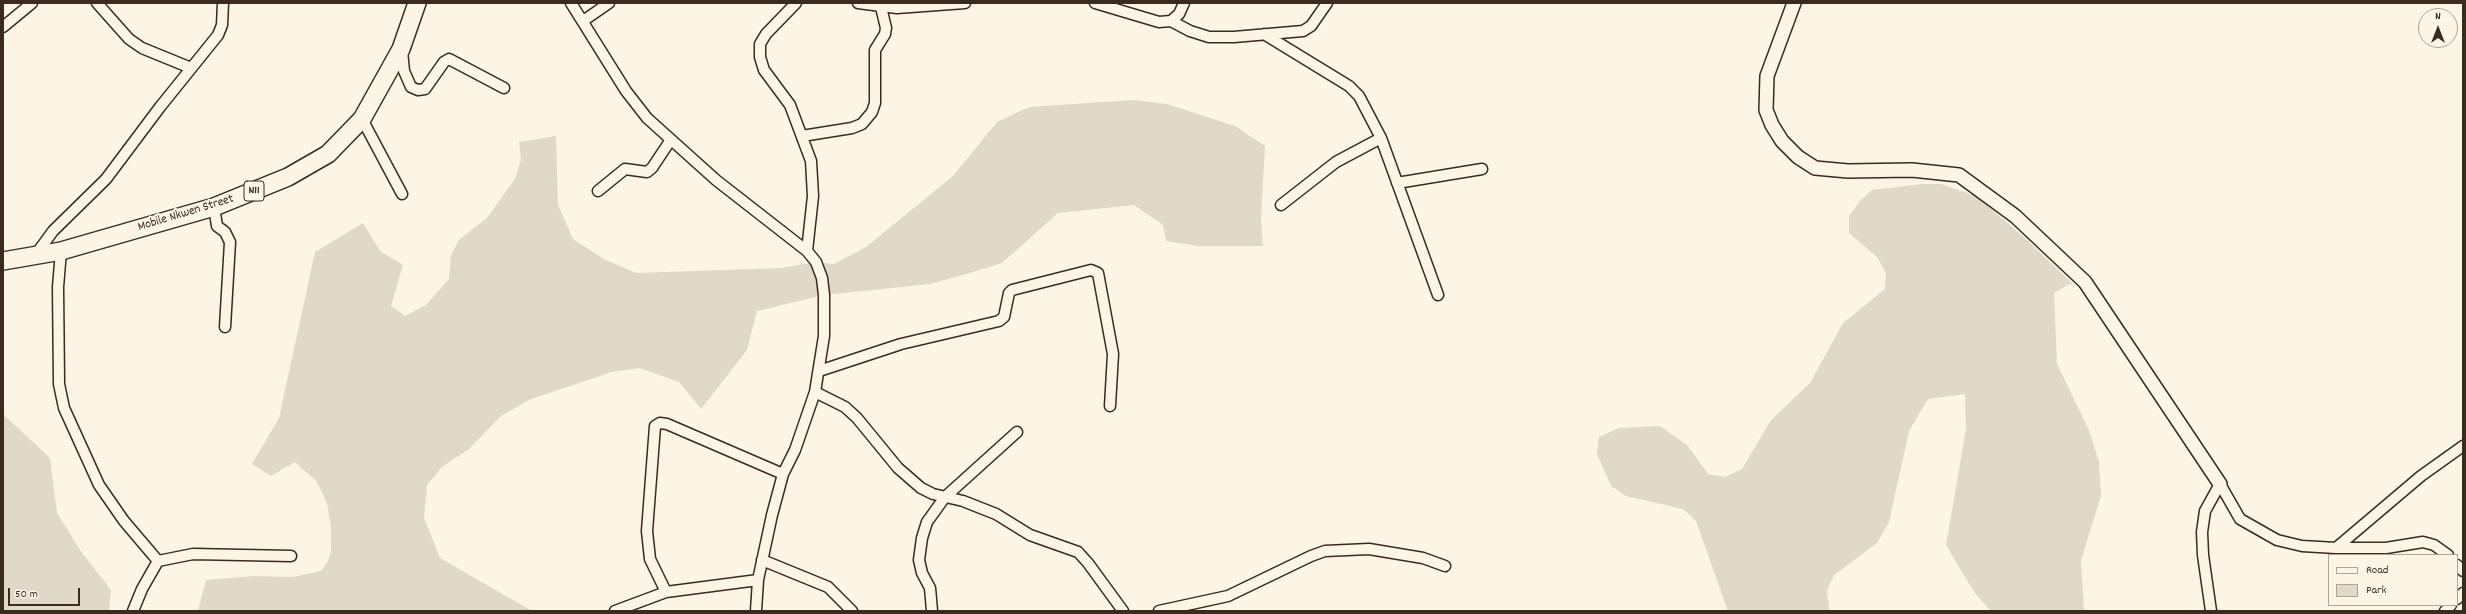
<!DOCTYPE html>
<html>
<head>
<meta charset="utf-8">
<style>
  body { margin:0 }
  #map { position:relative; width:2466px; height:614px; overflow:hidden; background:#fcf5e5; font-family:Dekko,sans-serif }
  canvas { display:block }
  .frame { position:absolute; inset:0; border:4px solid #3b2a1e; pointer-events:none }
  .legend { position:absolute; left:2328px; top:554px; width:130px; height:52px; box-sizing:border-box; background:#fcf5e5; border:1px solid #afa495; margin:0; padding:5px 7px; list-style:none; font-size:12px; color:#3b2a1e }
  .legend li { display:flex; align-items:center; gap:8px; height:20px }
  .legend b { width:20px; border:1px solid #afa495 }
  .north { position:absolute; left:2418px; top:8px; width:40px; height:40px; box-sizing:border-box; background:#fcf5e5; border:1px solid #afa495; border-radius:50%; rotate:0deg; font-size:11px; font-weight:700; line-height:16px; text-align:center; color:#3b2a1e }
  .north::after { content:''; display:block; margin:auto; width:14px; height:18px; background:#3b2a1e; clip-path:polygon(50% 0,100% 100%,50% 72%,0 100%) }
  .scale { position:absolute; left:8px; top:588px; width:72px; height:18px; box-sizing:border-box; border:2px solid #3b2a1e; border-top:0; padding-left:5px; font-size:12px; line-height:14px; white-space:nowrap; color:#3b2a1e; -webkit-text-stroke:3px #fcf5e5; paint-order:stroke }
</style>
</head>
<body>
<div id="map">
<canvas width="2466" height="614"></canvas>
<div class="frame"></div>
<ul class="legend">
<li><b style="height:5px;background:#fcf5e5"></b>Road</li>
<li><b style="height:11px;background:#e0d8c8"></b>Park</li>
</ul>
<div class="north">N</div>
<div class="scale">50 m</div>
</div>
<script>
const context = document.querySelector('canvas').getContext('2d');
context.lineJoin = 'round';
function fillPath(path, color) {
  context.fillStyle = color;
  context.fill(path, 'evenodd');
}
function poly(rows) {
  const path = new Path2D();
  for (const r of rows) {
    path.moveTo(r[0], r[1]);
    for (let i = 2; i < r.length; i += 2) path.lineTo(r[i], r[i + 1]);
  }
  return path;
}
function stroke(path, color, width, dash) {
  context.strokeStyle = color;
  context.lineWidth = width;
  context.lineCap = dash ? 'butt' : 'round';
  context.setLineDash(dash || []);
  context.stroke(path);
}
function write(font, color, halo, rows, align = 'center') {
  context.font = font + ' Dekko,sans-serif';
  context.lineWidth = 4;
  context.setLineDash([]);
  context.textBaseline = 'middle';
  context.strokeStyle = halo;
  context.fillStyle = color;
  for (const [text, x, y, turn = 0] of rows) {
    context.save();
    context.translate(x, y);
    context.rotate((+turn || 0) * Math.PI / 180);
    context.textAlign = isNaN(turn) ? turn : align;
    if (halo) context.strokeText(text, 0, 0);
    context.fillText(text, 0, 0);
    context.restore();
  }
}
fillPath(poly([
  [1133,100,1167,104,1235,126,1265,146,1261,219,1263,246,1198,246,1166,241,1163,225,1134,205,1058,213,1002,263,966,274,930,284,824,295,757,311,747,350,701,409,679,382,639,368,612,372,531,399,501,416,469,449,442,467,427,485,424,518,440,558,532,611,198,611,206,580,255,576,293,577,321,571,328,561,331,551,331,528,327,503,317,482,295,462,271,476,252,464,279,418,315,252,363,223,380,251,403,265,391,306,405,316,426,305,449,279,451,255,459,240,487,218,515,179,521,160,519,142,556,136,558,205,573,239,604,259,636,273,781,268,816,262,834,264,866,247,953,176,997,122,1029,107],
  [1922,184,1941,184,1976,196,2025,238,2074,285,2069,284,2054,293,2057,364,2089,430,2099,462,2101,496,2081,560,2084,611,1991,611,1974,592,1946,545,1966,429,1965,394,1928,399,1909,431,1889,522,1877,543,1834,575,1827,591,1829,609,1832,611,1728,611,1696,521,1683,509,1626,496,1611,486,1597,454,1599,437,1619,428,1660,426,1688,446,1708,474,1725,477,1742,469,1771,420,1810,383,1843,323,1885,289,1886,273,1877,257,1849,233,1849,216,1859,202,1872,190],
  [3,414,50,458,57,513,80,550,111,590,109,611,3,611]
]), '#e0d8c8');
const minor = poly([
  [97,3,129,39,142,48,191,68],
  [571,3,626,91,647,118,716,180,807,251,816,262,822,278,824,295,824,336,815,392,795,450,783,474,772,515,758,580,756,611],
  [796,3,766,34,760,44,760,57,764,70,790,105,811,161,813,196,807,251],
  [858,3,897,8,965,3],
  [1095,3,1159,22,1171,21,1179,14,1184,3],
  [583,21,609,3],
  [1171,21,1190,31,1209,37,1234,37,1303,31,1311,26,1327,3],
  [3,27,32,3],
  [1264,34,1349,86,1359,96,1381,138,1438,295],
  [402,51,404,71,411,87,418,90,425,89,444,62,449,59,504,88],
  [362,119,402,194],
  [802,136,852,128,862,124,872,112,875,103,875,50,885,34,886,28,881,7],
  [1397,183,1482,169],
  [598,191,625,169,647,172,652,168,670,141],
  [1281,205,1336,162,1381,138],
  [214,207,217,226,225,232,230,242,225,327],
  [61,251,58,287,59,384,64,408,99,485,124,521,158,561],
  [34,257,53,231,106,179,160,107,218,35,222,25,223,3],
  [819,371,901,344,999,321,1004,317,1009,293,1012,290,1091,270,1098,273,1113,354,1110,406],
  [815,392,845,407,857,418,898,468,921,488,933,494,963,501,996,514,1030,535,1078,552,1088,563,1123,611],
  [2220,484,2240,519,2277,540,2302,546,2336,548,2386,548,2423,542,2434,545,2448,555],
  [2336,548,2421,476,2463,446],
  [762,560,828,587,852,611],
  [2457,565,2463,571],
  [666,592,650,559,647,531,655,426,660,423,667,424,783,474],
  [2457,599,2463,593],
  [133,611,142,589,158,561,193,554,291,556],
  [615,611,666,592,758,580],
  [932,611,930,588,922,573,919,560,922,538,927,522,945,497,1017,432],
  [1159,611,1228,596,1311,556,1325,551,1369,549,1423,558,1445,566],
  [2211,611,2203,555,2202,532,2205,511,2220,484],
  [2445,611,2451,605]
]);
const tertiary = poly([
  [1794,3,1767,76,1766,110,1772,125,1782,141,1798,157,1815,168,1848,171,1912,170,1959,175,2015,216,2085,282,2220,484]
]);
const trunk = poly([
  [3,261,61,251,214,207,288,177,328,154,362,119,401,49,417,3]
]);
stroke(minor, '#3b2a1e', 13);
stroke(tertiary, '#3b2a1e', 16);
stroke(trunk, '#3b2a1e', 20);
stroke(minor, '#fcf5e5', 10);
stroke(tertiary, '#fcf5e5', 13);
stroke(trunk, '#fcf5e5', 17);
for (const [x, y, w] of [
  [254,191,20]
]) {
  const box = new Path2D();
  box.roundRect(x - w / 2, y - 10, w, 20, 3);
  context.fillStyle = '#fcf5e5';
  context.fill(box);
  stroke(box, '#3b2a1e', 1);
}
write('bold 12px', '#3b2a1e', null, [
  ["N11",254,191]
]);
write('13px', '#3b2a1e', '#fcf5e5', [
  ["Mobile Nkwen Street",186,214,-17]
]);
</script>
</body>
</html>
